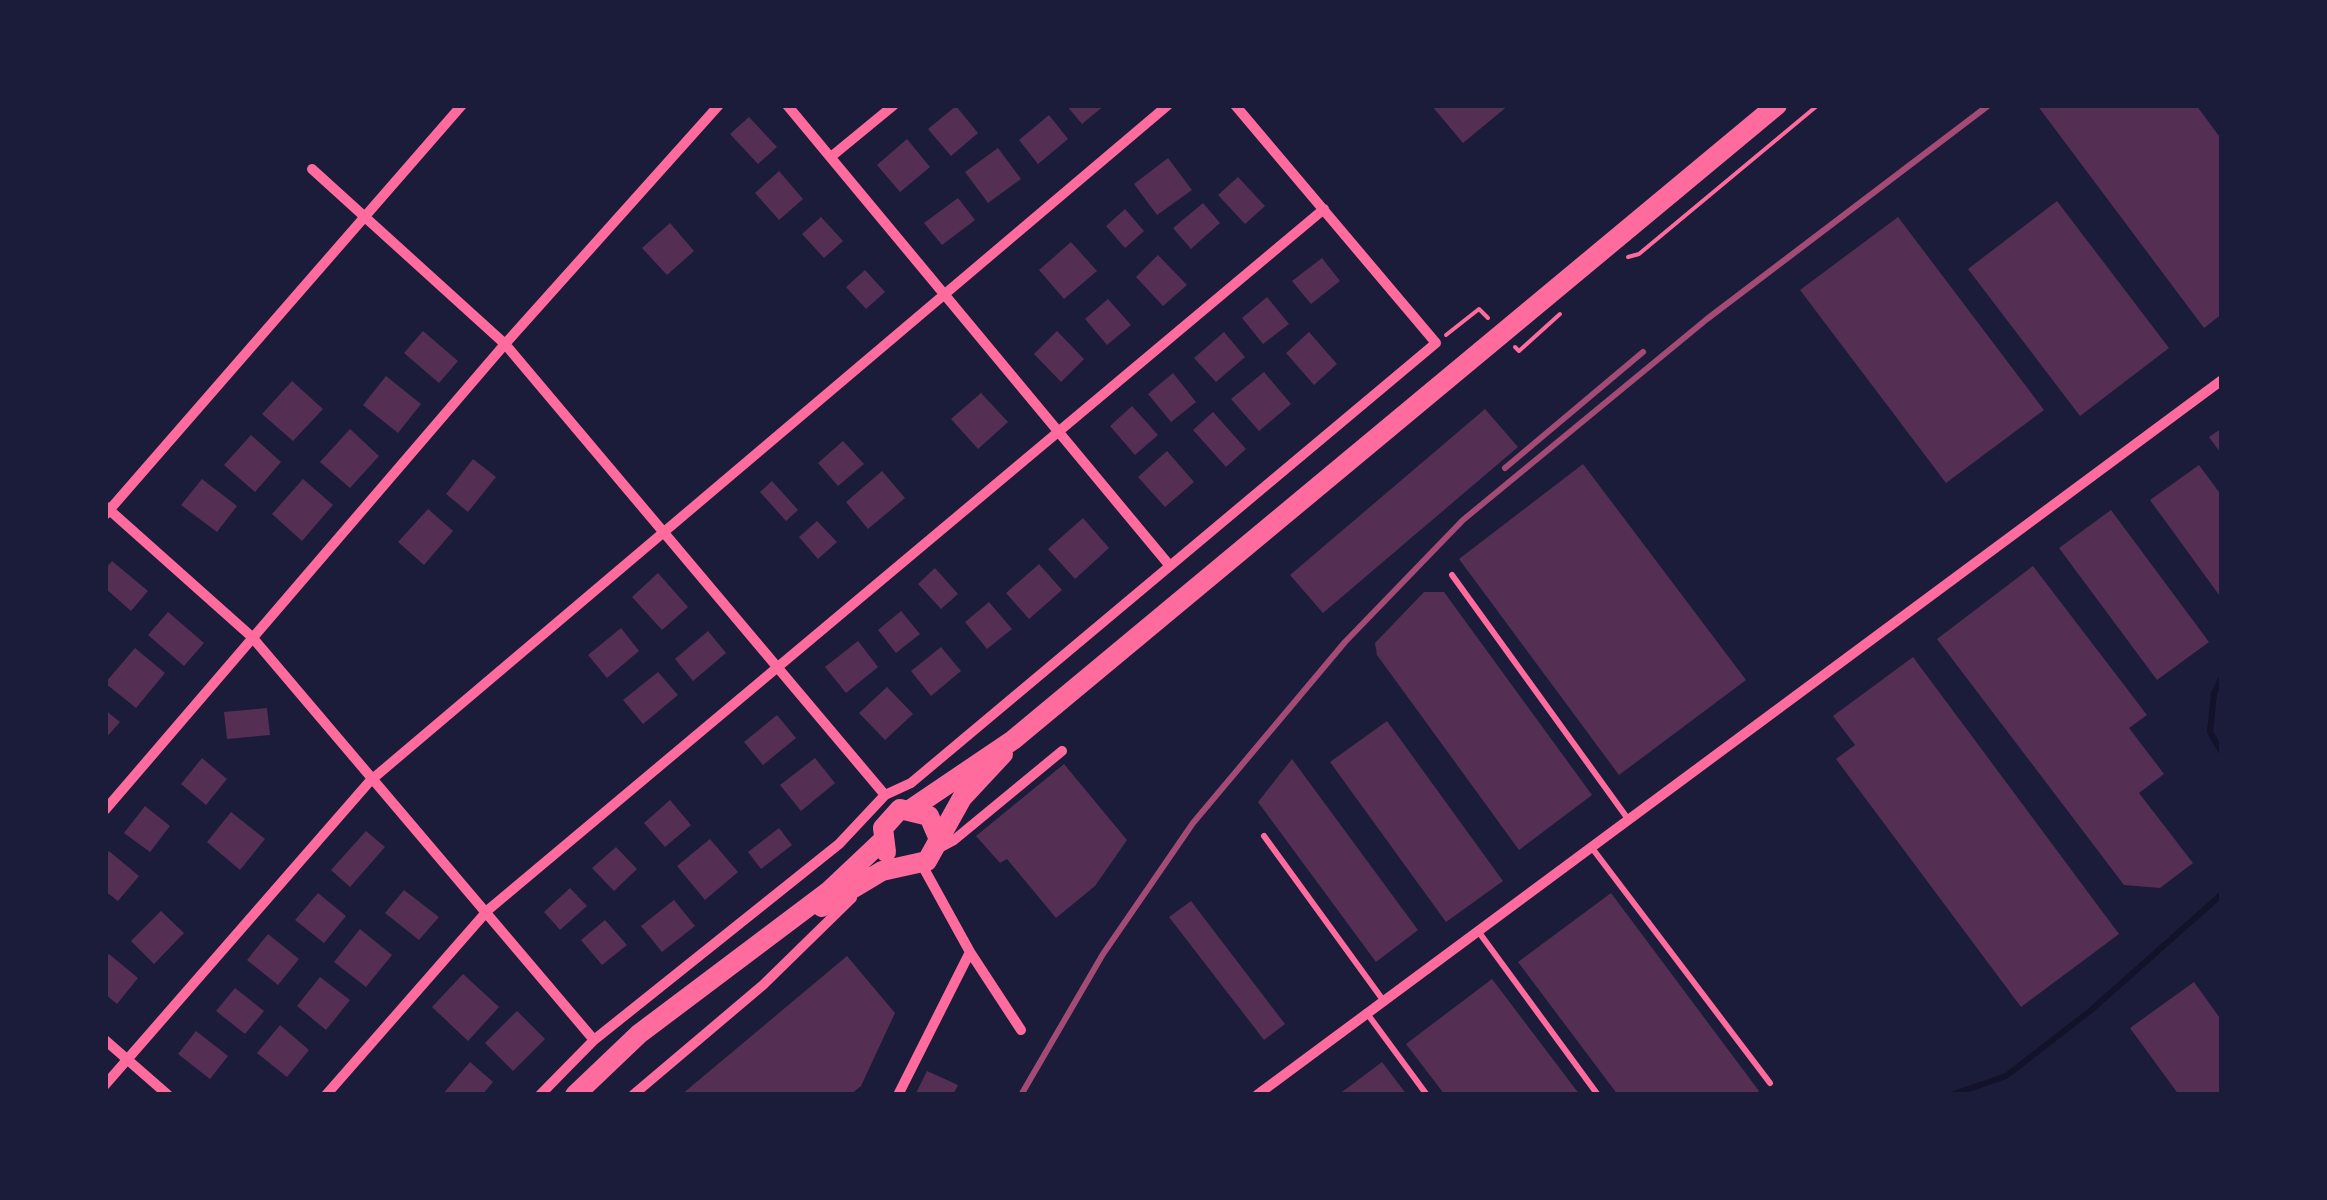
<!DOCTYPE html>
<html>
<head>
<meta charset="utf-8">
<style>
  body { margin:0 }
  #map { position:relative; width:2327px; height:1200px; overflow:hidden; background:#1b1b3a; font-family:Poppins,sans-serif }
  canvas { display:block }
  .frame { position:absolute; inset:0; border:108px solid #1b1b3a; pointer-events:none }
</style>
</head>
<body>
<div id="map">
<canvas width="2327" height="1200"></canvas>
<div class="frame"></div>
</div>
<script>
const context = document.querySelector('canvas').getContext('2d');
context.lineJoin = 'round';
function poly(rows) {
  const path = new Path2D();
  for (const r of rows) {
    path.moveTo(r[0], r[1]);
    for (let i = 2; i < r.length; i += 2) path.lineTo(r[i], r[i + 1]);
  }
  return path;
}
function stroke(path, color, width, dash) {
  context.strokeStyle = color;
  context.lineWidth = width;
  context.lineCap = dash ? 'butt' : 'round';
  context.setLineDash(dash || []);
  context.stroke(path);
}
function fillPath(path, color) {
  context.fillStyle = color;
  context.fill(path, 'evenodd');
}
stroke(poly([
  [2222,677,2214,693,2210,732,2222,753],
  [1893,1095,1926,1095],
  [1951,1095,2006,1076,2090,1011,2222,894]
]), '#12122b', 6);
fillPath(poly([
  [1066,105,1105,105,1082,124],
  [1431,105,1509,105,1463,143],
  [2037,105,2196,105,2222,140,2222,314,2204,328],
  [956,106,978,133,951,156,928,129],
  [1049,115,1068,139,1038,164,1019,140],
  [749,117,777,147,758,164,730,134],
  [907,139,930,167,900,192,877,165],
  [998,148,1021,179,988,203,965,172],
  [1168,158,1192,190,1157,215,1134,184],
  [779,171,803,199,779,220,755,193],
  [1238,177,1265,206,1245,224,1218,195],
  [958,198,975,220,942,245,924,223],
  [2057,201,2169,348,2080,416,1968,269],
  [1203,203,1220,223,1191,249,1173,228],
  [1125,209,1144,231,1125,248,1106,226],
  [821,217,843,241,824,258,802,234],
  [1898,217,2044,410,1946,483,1800,290],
  [670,223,694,251,667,275,642,248],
  [1071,242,1097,271,1064,299,1039,270],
  [1158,255,1187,285,1163,306,1136,277],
  [1322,258,1340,281,1311,304,1292,281],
  [865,270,885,292,866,309,846,287],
  [1267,297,1289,324,1263,344,1242,318],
  [1108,299,1131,325,1107,345,1085,319],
  [423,331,458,361,439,383,404,353],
  [1057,331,1084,359,1061,382,1034,354],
  [1224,332,1245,357,1216,382,1194,358],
  [1309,332,1337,364,1314,385,1286,353],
  [1264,372,1291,404,1259,431,1231,399],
  [1173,373,1196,402,1171,422,1148,394],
  [386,376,421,404,398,433,363,405],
  [292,381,323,409,293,441,262,414],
  [981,393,1008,422,978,449,951,419],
  [1132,406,1158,435,1135,455,1110,426],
  [1485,409,1518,447,1323,613,1290,575],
  [1213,412,1246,449,1226,467,1193,430],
  [2222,428,2222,455,2209,437],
  [350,429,379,456,350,488,320,462],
  [251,435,281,462,255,492,224,465],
  [843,441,864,464,838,486,818,463],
  [1167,451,1194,482,1165,507,1138,477],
  [473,459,496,477,468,512,446,494],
  [1583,464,1746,680,1619,775,1459,559],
  [2199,465,2222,496,2222,599,2150,500],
  [882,471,905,498,868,529,846,502],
  [202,479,237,506,217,532,181,505],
  [303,479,333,505,302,541,272,514],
  [772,481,798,510,786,521,760,492],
  [428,509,453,531,424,565,398,542],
  [2111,510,2209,642,2157,680,2059,548],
  [1083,518,1109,548,1075,579,1048,549],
  [817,521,837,542,818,559,799,537],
  [112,561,148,591,131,611,105,588,105,569],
  [1039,564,1062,590,1029,619,1006,593],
  [2033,566,2147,715,2129,728,2164,774,2139,793,2193,863,2160,888,2124,885,1937,639],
  [935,568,958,594,941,609,918,584],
  [658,573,688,607,662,630,632,597],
  [1424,592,1444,592,1592,795,1519,850,1377,655,1375,643],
  [989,602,1012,629,987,649,965,622],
  [901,611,920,634,896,653,878,630],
  [168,612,204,643,184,666,148,635],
  [621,628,639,651,607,678,588,655],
  [708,631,726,653,693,681,675,659],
  [858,641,878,667,846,693,825,667],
  [941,647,961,671,931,696,911,671],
  [135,648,165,673,136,708,105,683],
  [1913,657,2119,934,2021,1007,1836,759,1855,745,1833,716],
  [658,672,678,695,643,724,623,700],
  [887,687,913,714,885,740,859,713],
  [267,708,270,735,227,739,224,712],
  [105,710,120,722,105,739],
  [777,715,796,738,763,765,744,742],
  [1387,721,1503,881,1446,922,1330,762],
  [202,758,227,779,206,805,181,784],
  [815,758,835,783,801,811,780,785],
  [1292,759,1418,930,1376,962,1258,802],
  [1064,764,1127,840,1095,886,1056,918,1007,859,1000,863,976,836],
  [670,800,691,825,665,847,644,823],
  [145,806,170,826,150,852,124,833],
  [231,812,265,839,240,870,207,842],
  [779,828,792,845,761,869,748,852],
  [366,831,385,847,350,887,331,870],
  [710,839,738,872,705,900,677,866],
  [616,847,637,869,614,891,592,868],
  [109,851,139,876,118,901,105,891,105,856],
  [570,888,587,906,560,930,544,912],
  [404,890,439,917,419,940,385,913],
  [318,893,346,916,324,943,295,920],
  [1611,893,1759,1091,1753,1095,1618,1095,1518,962],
  [674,900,695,926,662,952,641,926],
  [1191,901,1285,1024,1264,1040,1169,917],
  [161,911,184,933,154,964,131,941],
  [605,920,627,945,602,965,581,940],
  [360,929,392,955,366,987,334,962],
  [268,934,299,959,278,985,247,960],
  [109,954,138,978,117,1004,105,994,105,959],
  [847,956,895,1013,861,1086,850,1095,681,1095],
  [463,974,499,1007,468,1041,432,1007],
  [320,977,350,1000,326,1030,297,1006],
  [1492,979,1580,1095,1445,1095,1406,1044],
  [2194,982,2222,1021,2222,1095,2179,1095,2130,1028],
  [235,988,264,1011,245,1034,216,1011],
  [517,1011,545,1039,513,1071,485,1043],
  [280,1025,309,1050,287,1077,257,1053],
  [196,1031,228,1056,210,1079,178,1054],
  [470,1062,493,1082,482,1095,442,1095],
  [1382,1062,1407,1095,1338,1095],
  [927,1071,958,1085,953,1095,915,1095]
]), '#542f53');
stroke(poly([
  [1628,257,1639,254,1818,105],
  [1446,335,1479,309,1488,318],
  [1515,347,1519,351,1560,314]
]), '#ff6b9d', 4);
stroke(poly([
  [1452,575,1628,819],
  [1264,836,1383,1000],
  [1592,848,1770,1083],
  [1478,931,1598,1095],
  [1366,1012,1427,1095]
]), '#ff6b9d', 6);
stroke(poly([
  [787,105,1170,566],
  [832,156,894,105],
  [312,169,505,344,885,795],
  [105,506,252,637,594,1040],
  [105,515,462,105],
  [105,810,505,344,719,105],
  [937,849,954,840,1062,751],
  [922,865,970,952,1021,1030],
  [105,1040,168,1095],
  [105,1085,370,781,1168,105],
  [326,1095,488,910,1324,209],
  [540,1095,594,1040,839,844,885,795,911,783,1436,343,1235,105],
  [633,1095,763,985,852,898],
  [898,1095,970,952],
  [1257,1095,2222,380]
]), '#ff6b9d', 10);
stroke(poly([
  [911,809,1013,740,1777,105],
  [886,852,883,828,900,809,929,816,938,837],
  [822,907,882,871,927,861,962,798,1003,754],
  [575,1095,639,1034,829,891,882,841]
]), '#ff6b9d', 20);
stroke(poly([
  [1505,468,1643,352],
  [1021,1095,1103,954,1193,823,1345,642,1463,520,1707,319,1989,105]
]), '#a44b75', 6);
</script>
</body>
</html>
